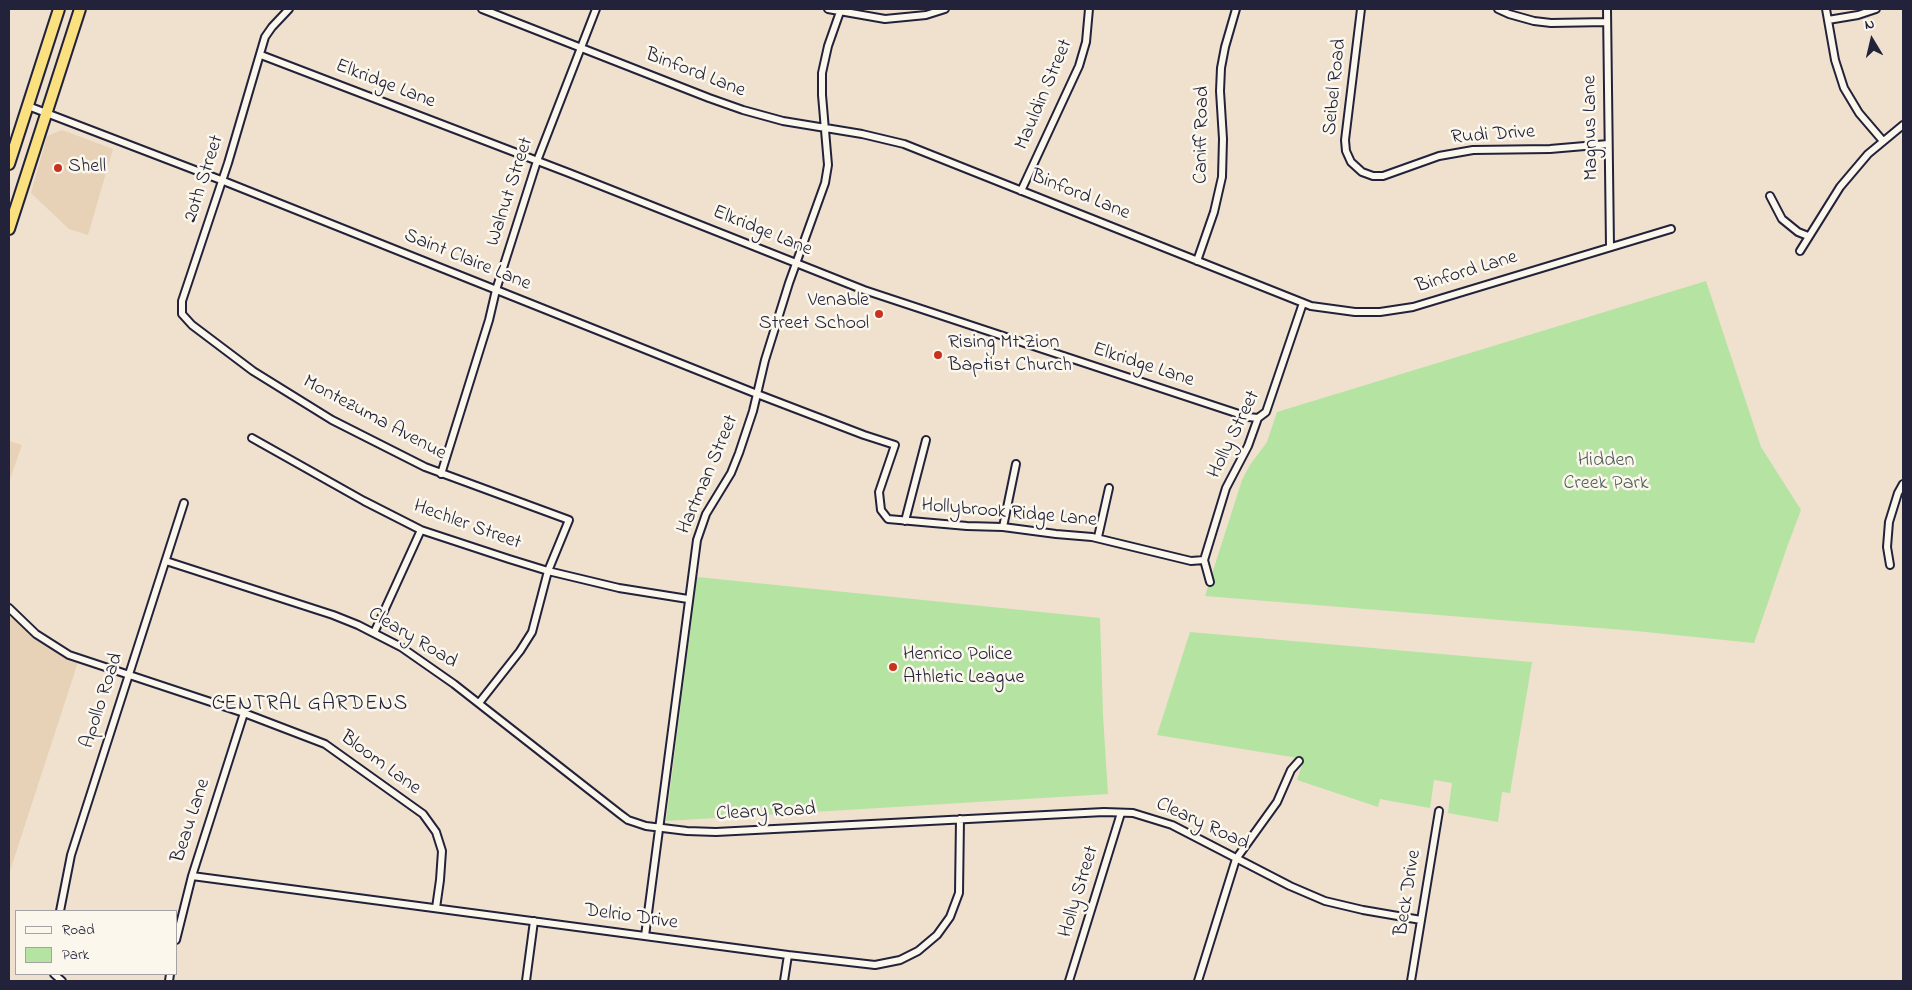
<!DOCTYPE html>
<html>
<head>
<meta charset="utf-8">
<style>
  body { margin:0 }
  #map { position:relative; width:1912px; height:990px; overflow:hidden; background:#efe1cd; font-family:"Indie Flower",sans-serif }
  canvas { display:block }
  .frame { position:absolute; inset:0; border:10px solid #22223b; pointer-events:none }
  .legend { position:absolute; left:15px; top:910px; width:162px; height:65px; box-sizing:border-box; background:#fbf7ec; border:1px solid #a4a2a5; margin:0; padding:6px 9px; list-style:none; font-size:15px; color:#22223b }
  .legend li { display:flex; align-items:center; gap:10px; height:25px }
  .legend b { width:25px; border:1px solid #a4a2a5 }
  .north { position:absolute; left:1847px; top:15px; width:50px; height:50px; -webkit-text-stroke:4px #fbf7ec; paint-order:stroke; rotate:351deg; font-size:14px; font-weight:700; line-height:20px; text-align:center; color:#22223b }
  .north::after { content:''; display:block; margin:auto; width:18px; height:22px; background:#22223b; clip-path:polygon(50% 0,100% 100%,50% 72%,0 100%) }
</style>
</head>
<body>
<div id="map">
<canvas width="1912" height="990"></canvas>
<div class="frame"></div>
<ul class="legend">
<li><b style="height:6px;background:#fbf7ec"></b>Road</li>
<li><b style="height:14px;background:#b4e3a2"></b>Park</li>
</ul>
<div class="north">N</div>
</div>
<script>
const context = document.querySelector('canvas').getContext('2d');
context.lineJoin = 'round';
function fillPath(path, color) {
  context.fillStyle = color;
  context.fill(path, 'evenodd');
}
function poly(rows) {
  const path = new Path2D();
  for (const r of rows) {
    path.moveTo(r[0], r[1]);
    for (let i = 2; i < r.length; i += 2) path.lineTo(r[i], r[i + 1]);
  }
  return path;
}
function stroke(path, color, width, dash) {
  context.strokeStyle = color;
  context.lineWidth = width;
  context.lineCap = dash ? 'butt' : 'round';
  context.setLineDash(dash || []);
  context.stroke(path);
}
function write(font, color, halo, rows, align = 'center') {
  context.font = font + ' "Indie Flower",sans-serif';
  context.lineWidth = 5;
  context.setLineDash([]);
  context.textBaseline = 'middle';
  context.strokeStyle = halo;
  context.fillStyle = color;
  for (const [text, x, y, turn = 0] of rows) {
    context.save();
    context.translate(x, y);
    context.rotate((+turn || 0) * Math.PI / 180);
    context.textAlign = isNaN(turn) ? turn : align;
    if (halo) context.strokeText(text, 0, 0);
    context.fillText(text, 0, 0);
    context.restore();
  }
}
fillPath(poly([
  [62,130,113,149,88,235,69,229,31,193,47,136],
  [9,441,22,445,9,482],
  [9,616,27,625,79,659,9,874]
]), '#e7d2b7');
fillPath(poly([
  [1706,281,1761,447,1801,510,1787,547,1754,643,1636,631,1205,596,1242,480,1250,465,1267,442,1277,412],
  [697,577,1100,618,1103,716,1108,794,666,821],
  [1190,632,1532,662,1510,793,1502,792,1498,822,1448,813,1452,783,1434,780,1430,808,1380,799,1378,807,1297,780,1304,759,1157,735]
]), '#b4e3a2');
const minor = poly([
  [289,9,272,27,265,37,228,163,182,301,182,314,192,325,253,371,332,420,425,467,569,520,548,571,532,632,520,651,479,703],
  [482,9,709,98,743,110,783,121,862,134,904,144,1311,306,1355,312,1380,312,1413,307,1671,229],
  [828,9,885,19,926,15,945,9],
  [1361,9,1345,140,1346,151,1351,162,1362,172,1373,176,1383,176,1439,156,1473,150,1550,149,1608,144],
  [1498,9,1509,14,1534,21,1551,23,1607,22],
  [1607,9,1610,247],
  [1826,9,1835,60,1844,88,1859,113,1883,141],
  [1828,20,1858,15,1876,9],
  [261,55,569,173,864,290,1248,417,1258,418],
  [28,106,221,180,757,394,864,435,895,445,879,492,881,510,888,519,967,526,1003,527,1056,534,1092,537,1191,561,1204,560],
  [1021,191,1079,66,1086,42,1089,9],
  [1770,196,1782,219,1798,232,1808,236],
  [1800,251,1840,187,1868,154,1903,125],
  [1197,261,1214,212,1222,177,1223,139,1220,91,1221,68,1225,47,1236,9],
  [252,438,364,501,421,530,509,559,548,571,619,588,688,599],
  [441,474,489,320,496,290,537,161,596,9],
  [905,521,926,440],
  [1003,527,1016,464],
  [1098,537,1109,488],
  [166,561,333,615,358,625,401,647,454,684,620,814,628,820,646,826,687,831,716,832,1104,812,1133,813,1172,825,1290,886,1325,901,1363,910,1421,920],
  [1890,565,1887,547,1889,522,1898,493,1903,484],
  [1210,582,1204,560,1226,488,1248,446,1258,418,1266,412,1303,303],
  [9,608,36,634,69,655,244,713,325,744,423,814,436,832,442,851,440,880,436,908],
  [374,633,421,530],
  [192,876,788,955,875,965,900,960,918,951,937,935,950,917,959,893,960,819],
  [60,911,71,855,184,503],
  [645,936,697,540,706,514,731,473,739,453,753,411,765,360,789,283,825,183,828,165,822,95,822,73,828,46,841,9],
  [176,940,192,876,244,713],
  [54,974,62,981],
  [169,981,170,974],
  [526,981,534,921],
  [784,981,788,955],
  [1069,981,1121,813],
  [1198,981,1236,859,1277,802,1291,770,1299,761],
  [1411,981,1439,811]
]);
const trunk = poly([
  [9,164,59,9],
  [9,229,80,9]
]);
stroke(minor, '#22223b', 10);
stroke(trunk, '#22223b', 14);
stroke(minor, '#fbf7ec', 6);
stroke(trunk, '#fbe080', 10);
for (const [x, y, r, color] of [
  [58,168,5,"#c8321e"],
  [879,314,5,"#c8321e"],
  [938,355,5,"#c8321e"],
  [893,667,5,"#c8321e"]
]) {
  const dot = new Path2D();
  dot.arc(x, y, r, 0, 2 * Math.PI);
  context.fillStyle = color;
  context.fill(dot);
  stroke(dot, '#fbf7ec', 2);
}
write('20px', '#22223b', '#fbf7ec', [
  ["Binford Lane",695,74,21],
  ["Elkridge Lane",385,85,21],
  ["Seibel Road",1336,87,-84],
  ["Mauldin Street",1045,95,-67],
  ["Magnus Lane",1592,128,-91],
  ["Caniff Road",1203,135,-89],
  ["Rudi Drive",1493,136,-4],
  ["20th Street",205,179,-72],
  ["Walnut Street",511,192,-72],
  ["Binford Lane",1080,196,22],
  ["Elkridge Lane",762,232,22],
  ["Saint Claire Lane",467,261,22],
  ["Binford Lane",1467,273,-17],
  ["Elkridge Lane",1143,366,18],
  ["Montezuma Avenue",374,419,28],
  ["Holly Street",1235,435,-64],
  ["Hartman Street",709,475,-67],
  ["Hollybrook Ridge Lane",1009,514,5],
  ["Hechler Street",467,526,20],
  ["Cleary Road",412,639,31],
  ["Apollo Road",103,701,-72],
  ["Bloom Lane",380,764,36],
  ["Cleary Road",766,813,-3],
  ["Beau Lane",192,821,-72],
  ["Cleary Road",1202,825,25],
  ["Holly Street",1080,892,-73],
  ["Beck Drive",1409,893,-81],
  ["Delrio Drive",631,918,8]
]);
write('20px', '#22223b', '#fbf7ec', [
  ["Shell",68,168],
  ["Venable",869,302,"right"],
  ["Street School",869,325,"right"],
  ["Rising Mt Zion",948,344],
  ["Baptist Church",948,367],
  ["Henrico Police",903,656],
  ["Athletic League",903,679]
], 'left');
write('20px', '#4e5c5a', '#fbf7ec', [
  ["Hidden",1606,462],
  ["Creek Park",1606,485]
]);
context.letterSpacing = '1px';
write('21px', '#22223b', '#fbf7ec', [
  ["CENTRAL GARDENS",310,706]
]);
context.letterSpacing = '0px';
</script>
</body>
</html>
